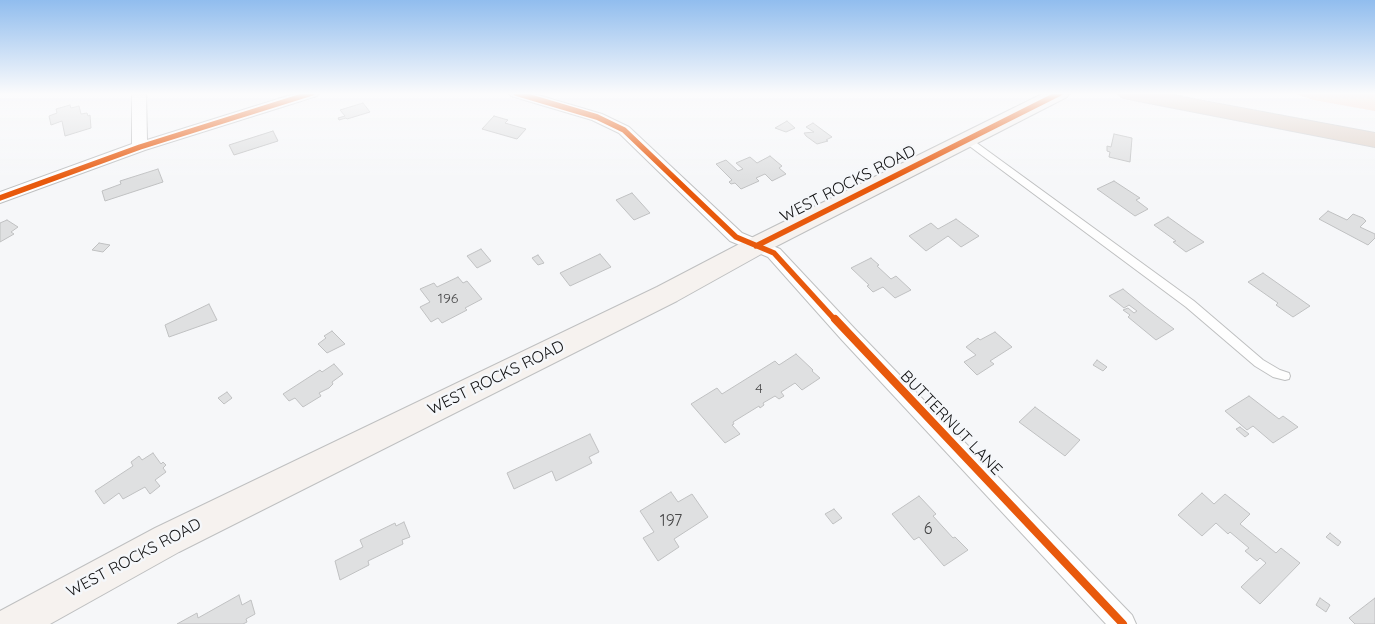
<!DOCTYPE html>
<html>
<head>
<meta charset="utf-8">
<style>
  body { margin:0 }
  canvas { display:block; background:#f6f7f9 }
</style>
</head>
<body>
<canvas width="1375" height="624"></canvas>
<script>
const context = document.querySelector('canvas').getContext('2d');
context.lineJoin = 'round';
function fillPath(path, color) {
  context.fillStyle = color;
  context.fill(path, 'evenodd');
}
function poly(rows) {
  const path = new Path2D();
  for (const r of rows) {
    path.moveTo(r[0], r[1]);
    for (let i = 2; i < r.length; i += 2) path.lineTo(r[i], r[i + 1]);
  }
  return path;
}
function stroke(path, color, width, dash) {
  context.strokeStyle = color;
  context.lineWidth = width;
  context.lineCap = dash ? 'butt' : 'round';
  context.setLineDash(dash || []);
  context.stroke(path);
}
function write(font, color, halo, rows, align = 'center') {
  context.font = font + ' Quicksand,sans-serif';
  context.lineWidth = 5;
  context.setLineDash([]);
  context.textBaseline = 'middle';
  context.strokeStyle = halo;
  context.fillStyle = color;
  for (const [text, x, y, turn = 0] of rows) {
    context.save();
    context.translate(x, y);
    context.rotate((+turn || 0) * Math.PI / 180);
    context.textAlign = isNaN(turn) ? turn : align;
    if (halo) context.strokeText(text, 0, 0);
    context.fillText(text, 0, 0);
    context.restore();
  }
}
fillPath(poly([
  [1294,93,1375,93,1375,111,1313,100]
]), '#f8d9c9');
const building = poly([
  [363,103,370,112,347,119,346,118,339,120,338,118,345,116,340,110,363,103],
  [70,105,71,108,79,106,81,114,87,113,88,116,90,115,91,128,65,136,62,121,51,125,49,116,57,113,56,109,70,105],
  [494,116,508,120,505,123,526,129,517,139,482,129,494,116],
  [787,121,795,128,786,132,775,128,787,121],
  [813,123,832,137,826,140,828,141,817,144,806,136,804,133,814,132,806,127,813,123],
  [273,131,278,141,234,155,229,145,273,131],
  [1114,134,1132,138,1130,162,1109,157,1110,152,1107,151,1107,146,1111,147,1114,134],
  [770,156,782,166,779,168,786,174,772,181,765,174,756,178,759,181,741,189,735,183,731,184,729,182,732,180,716,164,726,160,738,171,743,169,736,163,750,157,757,163,770,156],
  [158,169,163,182,105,201,102,191,121,184,120,181,158,169],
  [1114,181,1140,198,1136,200,1148,209,1135,216,1097,189,1114,181],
  [632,193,650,213,634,220,616,200,632,193],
  [1328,211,1347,220,1353,214,1363,218,1366,221,1360,227,1375,234,1375,238,1368,245,1319,219,1328,211],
  [1168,217,1192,234,1204,242,1186,252,1173,242,1176,241,1154,225,1168,217],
  [956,219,979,236,961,247,948,236,926,251,909,236,931,223,938,229,956,219],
  [7,220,18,227,11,232,14,234,0,242,0,223,7,220],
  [99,243,110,245,103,252,92,250,99,243],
  [481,249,491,261,477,268,467,256,481,249],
  [600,254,611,267,570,286,560,273,600,254],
  [538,255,544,263,538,265,532,258,538,255],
  [871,258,879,265,877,266,891,279,896,276,911,290,895,298,883,287,873,292,867,286,869,285,851,268,871,258],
  [1263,273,1310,306,1293,317,1276,305,1278,303,1248,282,1263,273],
  [458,277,463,283,467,281,482,299,465,308,467,310,442,323,438,318,431,322,420,307,430,302,420,289,434,283,437,287,458,277],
  [1123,289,1145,307,1174,329,1156,340,1128,317,1130,315,1123,310,1128,308,1134,313,1137,311,1129,305,1124,308,1109,296,1123,289],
  [209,304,217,320,169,337,165,325,209,304],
  [332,331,345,344,327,353,318,344,326,338,324,336,332,331],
  [995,332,1012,347,990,361,994,364,977,375,964,362,976,355,966,347,978,338,980,340,995,332],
  [796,354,813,370,812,371,820,378,802,390,795,383,781,392,784,396,779,399,775,396,763,403,764,405,760,408,759,406,733,422,734,424,732,425,740,434,725,443,691,404,717,388,722,394,775,361,779,365,796,354],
  [1097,360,1107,367,1103,371,1093,365,1097,360],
  [334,364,343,374,332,382,333,384,329,388,319,393,321,396,303,407,295,398,289,401,283,394,320,370,322,372,334,364],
  [227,392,232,398,224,404,218,398,227,392],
  [1249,396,1279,419,1283,416,1298,427,1273,443,1253,426,1247,430,1225,411,1249,396],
  [1035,407,1080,440,1065,456,1019,422,1035,407],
  [1240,427,1249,434,1245,437,1236,429,1240,427],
  [590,434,599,452,589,457,592,463,556,481,552,471,514,489,507,473,590,434],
  [153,453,161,464,163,462,166,465,163,468,166,472,155,480,160,486,150,494,145,487,123,499,119,493,104,504,95,491,133,466,131,462,139,456,142,460,153,453],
  [671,492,678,502,692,494,708,517,674,539,679,547,658,561,643,538,654,532,640,511,671,492],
  [1202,493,1214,504,1225,494,1250,514,1240,524,1276,553,1281,548,1300,563,1260,604,1241,587,1266,563,1260,558,1257,561,1245,551,1249,548,1230,532,1228,534,1216,523,1202,536,1178,515,1202,493],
  [919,496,936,514,933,516,953,538,955,537,968,550,944,566,919,537,914,540,892,514,919,496],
  [834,509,842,518,833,524,825,514,834,509],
  [404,522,410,537,402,540,403,544,368,561,369,565,340,580,335,561,363,547,360,540,395,523,396,526,404,522],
  [1330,533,1341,542,1338,546,1326,537,1330,533],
  [239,595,242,605,251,600,255,614,246,619,247,622,243,624,177,624,197,613,198,618,239,595],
  [1320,598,1330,605,1326,612,1316,605,1320,598],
  [1375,598,1375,624,1355,624,1349,618,1375,598]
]);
fillPath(building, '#dfe0e1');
stroke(building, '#c0c1c2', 1);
const lane = poly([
  [964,138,970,138,1194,301,1263,360,1280,370,1289,373,1290,376,1289,379,1285,380,1273,377,1255,366,1186,307,964,142,964,138]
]);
const street = poly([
  [132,93,146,93,147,140,297,93,319,93,317,96,145,150,0,203,0,192,132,144,132,93],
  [509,93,531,93,602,114,629,127,742,233,780,249,855,329,1132,615,1136,624,1106,624,841,339,768,257,730,241,619,133,592,120,511,96,509,93]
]);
const secondary = poly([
  [1044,93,1070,93,1067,97,765,252,677,301,179,552,50,624,0,624,0,611,155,528,657,287,747,240,1044,93]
]);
const highway = poly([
  [1118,93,1161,93,1375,133,1375,147,1128,99,1121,97,1118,93]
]);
stroke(lane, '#bfc0c1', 2);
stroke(street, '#bfc0c1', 2);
stroke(secondary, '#bfc0c1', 2);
stroke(highway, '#d1d1d2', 2);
fillPath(lane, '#fefefe');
fillPath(street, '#fefefe');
fillPath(secondary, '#f6f2ef');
fillPath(highway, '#e2d5cc');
stroke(poly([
  [516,93,597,117,624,130,736,237,774,253,836,321],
  [0,198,140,147,312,93],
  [756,246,1060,93]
]), '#e8590c', 5.5);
stroke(poly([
  [835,319,1123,624]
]), '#e8590c', 8);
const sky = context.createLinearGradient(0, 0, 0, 180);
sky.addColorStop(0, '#91bdee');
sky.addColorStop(0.52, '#fbfbfc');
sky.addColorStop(1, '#fbfbfc00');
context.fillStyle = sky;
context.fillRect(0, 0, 1375, 180);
write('14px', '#474748', null, [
  ["196",448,299],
  ["4",759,389]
]);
write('16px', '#111112', '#f5f7fa', [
  ["WEST ROCKS ROAD",848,184,-27],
  ["WEST ROCKS ROAD",496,378,-26],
  ["BUTTERNUT LANE",951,423,46],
  ["WEST ROCKS ROAD",134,558,-28]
]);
write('16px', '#474748', null, [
  ["197",671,521],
  ["6",928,529]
]);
</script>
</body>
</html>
